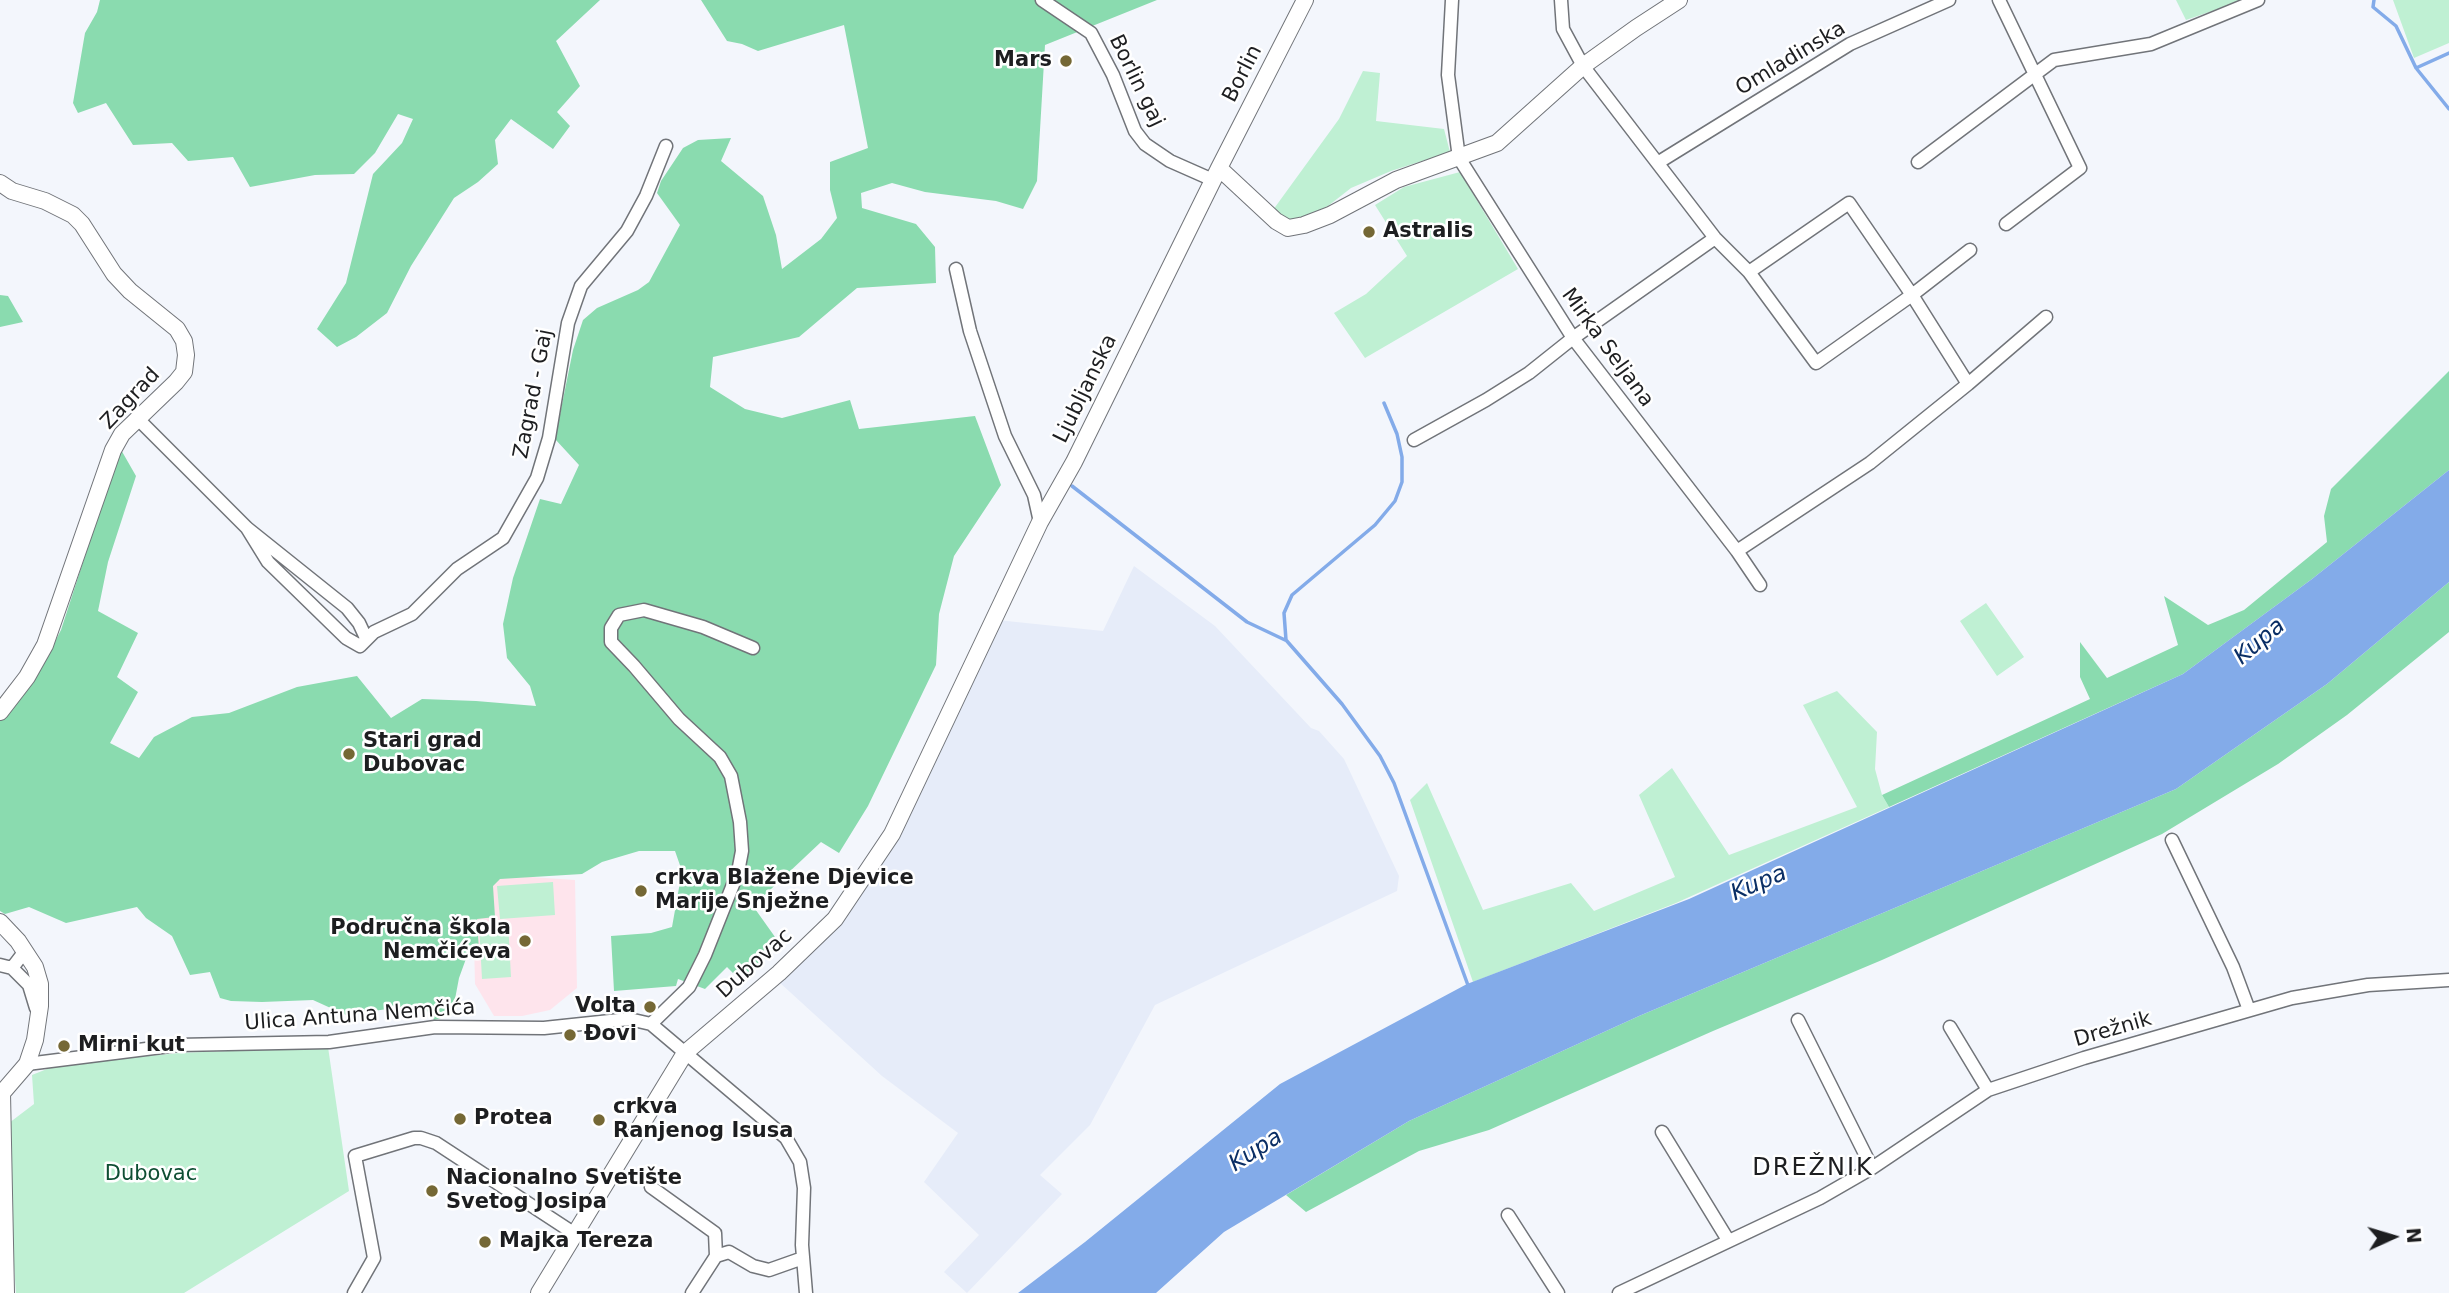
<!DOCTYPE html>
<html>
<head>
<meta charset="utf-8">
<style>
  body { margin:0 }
  #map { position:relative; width:2449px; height:1293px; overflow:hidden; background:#f3f6fc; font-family:"DejaVu Sans",sans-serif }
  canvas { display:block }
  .north { position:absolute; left:2358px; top:1202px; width:70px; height:70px; -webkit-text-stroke:5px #fff; paint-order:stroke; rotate:86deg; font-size:19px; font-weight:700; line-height:28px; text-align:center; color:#1d1e20 }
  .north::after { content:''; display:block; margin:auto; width:24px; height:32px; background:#1d1e20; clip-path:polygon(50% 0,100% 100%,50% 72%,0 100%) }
</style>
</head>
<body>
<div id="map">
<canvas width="2449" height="1293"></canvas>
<div class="north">N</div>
</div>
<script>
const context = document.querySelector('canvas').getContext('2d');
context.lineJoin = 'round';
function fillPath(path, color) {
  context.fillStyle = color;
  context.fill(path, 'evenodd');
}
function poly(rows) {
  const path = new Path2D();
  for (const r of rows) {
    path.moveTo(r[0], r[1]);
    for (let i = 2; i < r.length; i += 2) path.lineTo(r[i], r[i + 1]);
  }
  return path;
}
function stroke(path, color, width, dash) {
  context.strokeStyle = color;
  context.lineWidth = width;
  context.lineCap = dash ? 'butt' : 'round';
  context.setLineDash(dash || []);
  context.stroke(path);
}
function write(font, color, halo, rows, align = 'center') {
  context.font = font + ' "DejaVu Sans",sans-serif';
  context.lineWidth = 5;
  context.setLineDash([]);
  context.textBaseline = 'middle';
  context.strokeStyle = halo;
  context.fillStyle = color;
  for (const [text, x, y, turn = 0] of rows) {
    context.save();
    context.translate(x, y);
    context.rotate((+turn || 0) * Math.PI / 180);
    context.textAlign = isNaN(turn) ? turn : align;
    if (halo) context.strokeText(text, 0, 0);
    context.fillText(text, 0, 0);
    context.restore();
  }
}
fillPath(poly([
  [1134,566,1215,626,1311,728,1319,731,1344,759,1399,876,1397,891,1155,1005,1090,1125,1040,1175,1062,1194,967,1293,944,1272,979,1235,924,1182,958,1133,882,1076,779,982,839,925,997,620,1103,631]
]), '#e6ecf9');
fillPath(poly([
  [487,874,575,880,577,988,550,1010,522,1016,494,1016,475,984,473,899]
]), '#fee4ec');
fillPath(poly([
  [2176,0,2244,0,2186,20],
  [2393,0,2449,0,2449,43,2414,58],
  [1363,71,1380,73,1376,121,1444,129,1450,152,1391,171,1351,188,1328,206,1304,219,1286,220,1273,210,1339,119],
  [1460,172,1518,269,1365,358,1334,313,1366,294,1407,256,1375,205,1404,187],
  [1986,603,2024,657,1997,676,1960,621],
  [1837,691,1877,732,1875,769,1882,795,1889,807,1676,903,1473,982,1410,800,1427,783,1483,910,1571,883,1594,911,1675,877,1639,795,1672,768,1729,855,1857,807,1803,705],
  [553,882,555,915,500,919,497,886],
  [508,921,511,977,482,979,479,923],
  [328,1047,349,1191,184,1293,16,1293,10,1213,9,1123,34,1104,32,1075,57,1065,179,1053]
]), '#bff0d3');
fillPath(poly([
  [100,0,600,0,556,41,580,86,557,112,570,126,553,149,511,119,495,140,498,164,478,182,454,198,411,266,387,313,356,337,337,347,317,329,346,283,373,174,402,143,413,119,398,114,375,153,354,174,315,175,250,187,233,157,188,161,172,143,133,145,106,103,78,113,73,103,85,33,97,12],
  [701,0,1157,0,1045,45,1037,181,1023,209,996,201,925,192,892,183,861,193,862,208,916,224,935,247,936,283,857,288,799,337,713,357,710,387,745,409,782,418,850,400,859,429,975,416,1001,485,954,556,939,614,936,665,868,806,839,853,821,842,753,906,780,944,741,981,727,967,705,989,678,979,676,986,614,991,611,936,651,933,672,927,682,871,675,851,639,851,602,862,582,874,500,879,493,886,495,917,477,919,479,951,467,956,459,978,452,1015,434,1020,422,1004,346,1015,313,1000,262,1002,231,1001,220,998,210,972,190,975,172,936,146,918,137,907,66,923,29,907,5,914,0,911,0,721,45,661,61,630,120,448,136,476,108,562,98,611,138,633,117,677,138,692,110,743,139,758,154,737,192,717,229,713,297,687,357,676,391,718,422,699,476,701,536,706,530,686,507,658,503,624,513,578,540,499,561,504,579,465,555,439,573,350,583,320,597,308,638,290,649,282,680,225,657,193,661,181,683,148,698,140,731,138,721,161,763,196,776,235,782,269,821,239,837,218,830,190,830,162,868,148,844,25,758,51,742,44,727,41],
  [0,295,8,296,23,322,0,327],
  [2449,371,2449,470,2312,579,2183,674,1889,807,1882,795,2090,699,2080,677,2080,642,2107,678,2178,645,2164,596,2208,625,2244,610,2327,542,2324,516,2331,489],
  [2449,582,2449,632,2347,715,2278,764,2162,834,1882,960,1713,1031,1489,1130,1419,1151,1306,1212,1286,1195,1409,1121,1639,1016,2176,789,2327,684]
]), '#8adbaf');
fillPath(poly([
  [2449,470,2449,582,2327,684,2176,789,1639,1016,1409,1121,1224,1232,1156,1293,1018,1293,1085,1242,1280,1084,1467,984,1689,899,2183,674,2312,579]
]), '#83abe9');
stroke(poly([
  [2374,0,2373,7,2396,26,2416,68,2449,53],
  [2416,68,2449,109],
  [1384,403,1397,434,1402,457,1402,482,1395,501,1375,525,1292,595,1284,613,1286,640,1342,704,1380,756,1394,783,1469,988],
  [1072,486,1247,622,1285,640]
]), '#83abe9', 3.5);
const minor = poly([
  [1042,0,1091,33,1113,75,1135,131,1145,144,1170,161,1213,180],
  [1452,0,1448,75,1459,158,1573,338,1737,551,1870,463,1968,384,2046,317],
  [1561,0,1563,29,1583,66,1715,238,1749,272,1816,363,1912,295,1968,384],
  [1999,0,2080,168,2006,224],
  [1659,162,1850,44,1949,0],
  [1918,162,2054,60,2151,44,2258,0],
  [956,269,970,331,1005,436,1034,495,1040,522],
  [1749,272,1849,203,1912,295,1970,250],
  [137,418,247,528,347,608,359,623,366,638],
  [1414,440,1486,400,1529,373,1573,338,1715,238],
  [247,528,268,562,346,638,360,646,374,632,412,614,457,569,503,538,537,478,549,438,568,323,581,286,627,231,646,196,666,146],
  [1737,551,1760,585],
  [2172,840,2233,967,2249,1010],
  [0,965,12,968,25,951],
  [12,968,29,985,36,1008],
  [1798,1020,1872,1168],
  [651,1024,689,987,705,955,738,872,742,851,740,822,731,776,720,757,679,719,634,666,611,642,611,628,619,615,644,610,703,627,753,648],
  [1950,1027,1988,1090],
  [27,1064,178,1045,329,1042,435,1027,544,1028,629,1019,651,1024,786,1138,800,1162,804,1188,802,1245,806,1293],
  [1662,1132,1728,1240],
  [651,1187,715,1233,716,1256],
  [1508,1215,1558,1293],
  [354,1293,374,1258,355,1156,414,1138,421,1138,436,1143,575,1234],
  [692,1293,716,1256,729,1252,753,1266,769,1270,803,1258],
  [1619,1293,1820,1198,1872,1168,1988,1090,2084,1058,2292,998,2368,985,2449,980]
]);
const major = poly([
  [1219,168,1276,221,1288,228,1304,225,1330,215,1396,180,1497,143,1583,66,1636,28,1679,0],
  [0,183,12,191,45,201,73,215,82,224,114,274,130,291,177,329,184,341,186,355,184,372,176,382,122,434,113,450,45,645,27,677,0,712],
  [0,922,18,941,35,967,40,984,40,1006,35,1040,27,1064,2,1093,6,1293],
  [539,1293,685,1053,779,973,835,919,892,834,1040,522,1074,462,1219,168,1305,0]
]);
stroke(minor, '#717479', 15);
stroke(major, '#717479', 18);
stroke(minor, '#fff', 12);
stroke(major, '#fff', 16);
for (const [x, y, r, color] of [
  [1066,61,7,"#756835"],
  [1369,232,7,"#756835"],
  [349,754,7,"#756835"],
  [641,891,7,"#756835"],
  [525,941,7,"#756835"],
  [650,1007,7,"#756835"],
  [570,1035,7,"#756835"],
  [64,1046,7,"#756835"],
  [460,1119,7,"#756835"],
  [599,1120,7,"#756835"],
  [432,1191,7,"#756835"],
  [485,1242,7,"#756835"]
]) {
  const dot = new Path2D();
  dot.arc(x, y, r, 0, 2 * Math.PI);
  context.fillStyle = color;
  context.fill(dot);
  stroke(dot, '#fff', 2.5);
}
write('21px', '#1d1e20', '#fff', [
  ["Omladinska",1791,59,-31],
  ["Borlin",1243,74,-63],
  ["Borlin gaj",1136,81,64],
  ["Mirka Seljana",1607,348,54],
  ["Ljubljanska",1086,389,-64],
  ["Zagrad - Gaj",534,394,-79],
  ["Zagrad",131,399,-47],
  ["Dubovac",755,964,-42],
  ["Ulica Antuna Nemčića",360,1016,-4],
  ["Drežnik",2113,1030,-16]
]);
write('bold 21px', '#1d1e20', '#fff', [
  ["Mars",1052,61,"right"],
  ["Astralis",1383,232],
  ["Stari grad",363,742],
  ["Dubovac",363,766],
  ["crkva Blažene Djevice",655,879],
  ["Marije Snježne",655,903],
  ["Područna škola",511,929,"right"],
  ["Nemčićeva",511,953,"right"],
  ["Volta",636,1007,"right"],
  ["Đovi",584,1035],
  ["Mirni kut",78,1046],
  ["crkva",613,1108],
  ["Ranjenog Isusa",613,1132],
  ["Protea",474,1119],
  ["Nacionalno Svetište",446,1179],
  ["Svetog Josipa",446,1203],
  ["Majka Tereza",499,1242]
], 'left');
write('21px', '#0e4e33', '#fff', [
  ["Dubovac",151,1175]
]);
write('italic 23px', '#0a2e65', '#fff', [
  ["Kupa",2260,642,-40],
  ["Kupa",1759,884,-23],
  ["Kupa",1256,1151,-33]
]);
context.letterSpacing = '2px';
write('24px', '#1d1e20', '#fff', [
  ["DREŽNIK",1813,1169]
]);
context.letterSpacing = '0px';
</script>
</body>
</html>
